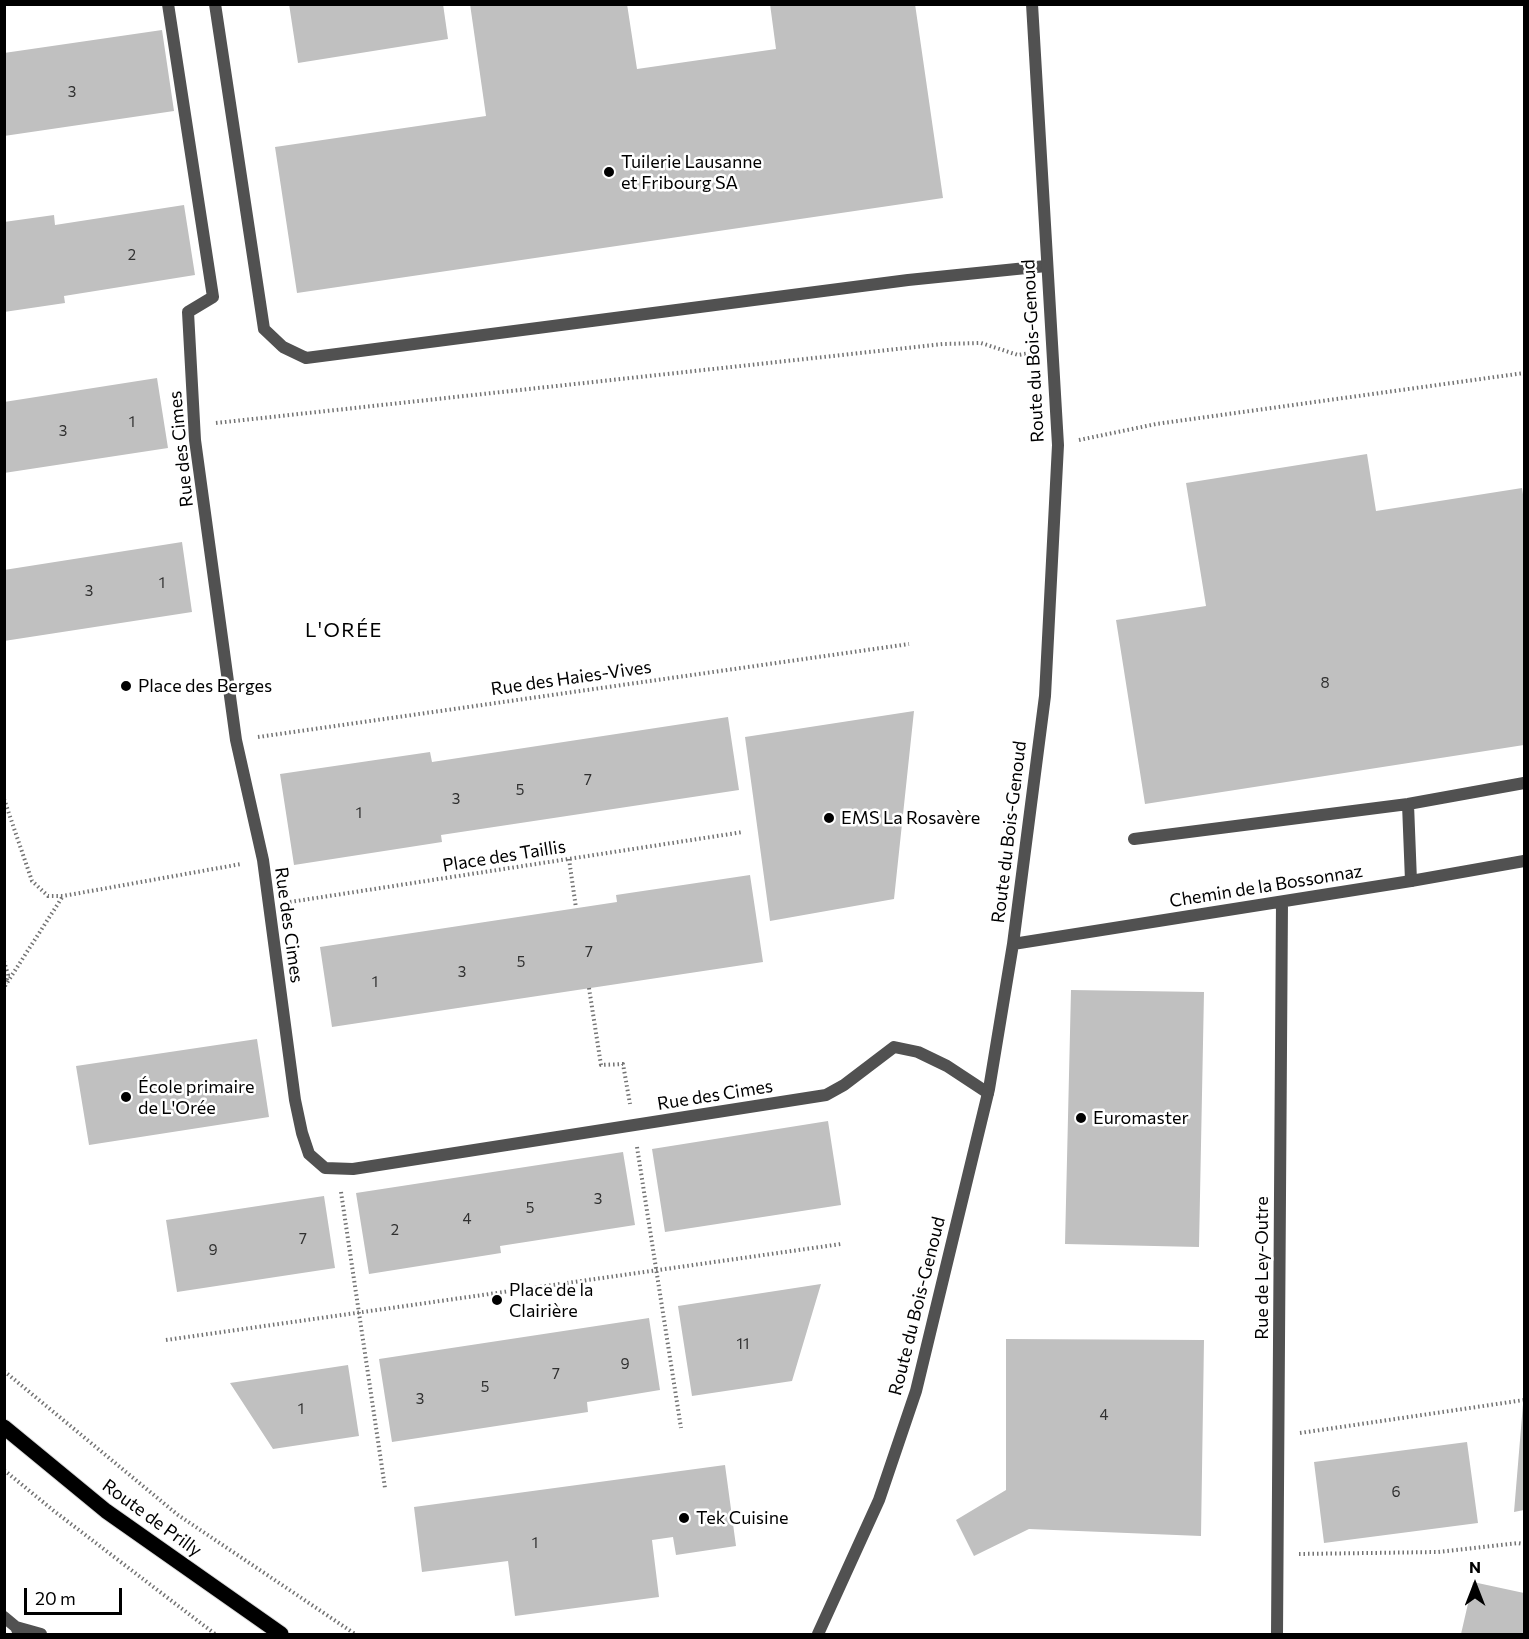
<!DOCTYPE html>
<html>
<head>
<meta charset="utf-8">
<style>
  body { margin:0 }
  #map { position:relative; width:1529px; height:1639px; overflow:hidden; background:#fff; font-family:Commissioner,sans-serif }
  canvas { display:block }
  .frame { position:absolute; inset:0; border:6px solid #000; pointer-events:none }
  .north { position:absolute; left:1445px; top:1555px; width:60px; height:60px; -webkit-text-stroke:4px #fff; paint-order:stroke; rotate:0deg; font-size:16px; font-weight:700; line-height:24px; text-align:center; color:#000 }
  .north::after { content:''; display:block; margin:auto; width:21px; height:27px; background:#000; clip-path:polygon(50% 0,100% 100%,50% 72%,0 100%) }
  .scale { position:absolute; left:24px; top:1588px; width:98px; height:27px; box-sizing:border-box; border:3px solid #000; border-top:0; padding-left:8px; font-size:18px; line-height:21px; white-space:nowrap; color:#000; -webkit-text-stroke:4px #fff; paint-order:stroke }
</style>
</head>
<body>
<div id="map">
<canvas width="1529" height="1639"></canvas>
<div class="frame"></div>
<div class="north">N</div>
<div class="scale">20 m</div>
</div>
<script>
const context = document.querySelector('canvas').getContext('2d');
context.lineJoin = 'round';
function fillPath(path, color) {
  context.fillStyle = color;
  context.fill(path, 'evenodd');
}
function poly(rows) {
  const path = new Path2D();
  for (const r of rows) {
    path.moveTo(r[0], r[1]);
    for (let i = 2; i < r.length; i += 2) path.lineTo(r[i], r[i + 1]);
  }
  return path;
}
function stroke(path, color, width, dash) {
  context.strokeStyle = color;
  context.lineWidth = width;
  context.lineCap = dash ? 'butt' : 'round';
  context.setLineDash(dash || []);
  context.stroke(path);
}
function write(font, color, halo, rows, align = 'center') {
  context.font = font + ' Commissioner,sans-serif';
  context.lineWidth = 5;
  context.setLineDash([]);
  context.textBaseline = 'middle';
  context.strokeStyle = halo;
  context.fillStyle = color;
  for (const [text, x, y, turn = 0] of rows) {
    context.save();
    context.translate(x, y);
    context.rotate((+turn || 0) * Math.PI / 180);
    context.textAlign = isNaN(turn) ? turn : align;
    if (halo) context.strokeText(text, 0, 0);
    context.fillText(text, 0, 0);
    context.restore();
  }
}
fillPath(poly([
  [289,4,443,4,448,39,298,63],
  [470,4,627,4,637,69,776,49,770,4,915,4,943,198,297,293,275,147,486,116],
  [162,30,174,111,4,136,4,53],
  [184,205,195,275,64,296,65,303,4,312,4,222,54,215,55,225],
  [157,378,168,448,4,473,4,402],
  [1367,454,1376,511,1522,488,1524,501,1524,745,1145,804,1116,620,1206,606,1186,483],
  [182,542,192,612,4,641,4,570],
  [914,711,894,899,770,921,745,737],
  [728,717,739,790,441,835,442,842,294,865,280,774,430,752,432,762],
  [750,875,763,962,332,1027,320,947,617,902,616,895],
  [1071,990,1204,992,1199,1247,1065,1244],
  [257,1039,269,1117,89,1145,76,1066],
  [828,1121,841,1205,665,1232,652,1149],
  [623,1152,635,1225,500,1246,501,1253,369,1274,356,1193],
  [324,1196,335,1268,177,1292,166,1220],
  [821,1284,792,1381,692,1396,678,1306],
  [649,1318,660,1390,587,1402,588,1412,392,1442,379,1359],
  [1006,1339,1204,1340,1201,1536,1029,1529,974,1556,956,1520,1006,1490],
  [348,1365,359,1436,273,1449,230,1383],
  [1523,1404,1524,1404,1524,1510,1514,1512],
  [1467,1442,1478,1523,1324,1543,1314,1462],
  [725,1465,736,1546,676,1555,673,1537,652,1540,659,1597,515,1616,508,1561,422,1572,414,1507],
  [1473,1582,1524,1593,1524,1634,1461,1634]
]), '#c0c0c0');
const primary = poly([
  [4,1427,106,1511,281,1634]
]);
stroke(primary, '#dbdbdb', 17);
stroke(poly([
  [216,423,943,344,981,343,1018,355,1030,353],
  [1079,440,1156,424,1524,373],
  [258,737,909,644],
  [4,799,32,881,48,896,63,896,241,864],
  [569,859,576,908],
  [290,902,743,832],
  [4,961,8,975,6,983],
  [5,986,63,896],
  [589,988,601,1065,623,1064,630,1104],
  [637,1147,681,1428],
  [341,1192,385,1488],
  [166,1340,841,1244],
  [4,1371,178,1515,355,1634],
  [1300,1433,1524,1400],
  [4,1470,54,1511,215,1634],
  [1299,1554,1438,1552,1518,1543,1524,1544]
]), '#737373', 4, [1.5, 3]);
stroke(poly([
  [168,4,213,297,188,312,195,440,236,740,263,860,295,1100,302,1133,309,1154,325,1168,353,1169,826,1095,844,1085,894,1047,918,1052,947,1066,988,1093],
  [215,4,264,329,283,347,306,358,908,280,1046,266],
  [1408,804,1411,881],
  [1134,839,1408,804,1524,783],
  [4,1617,16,1627],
  [19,1634,16,1627,41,1634]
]), '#515151', 12);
stroke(poly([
  [1013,944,1411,881,1524,861],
  [818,1634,879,1500,916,1391,989,1089,1013,944,1045,696,1058,445,1032,4],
  [1277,1634,1282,902]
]), '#515151', 12);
stroke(primary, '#000', 15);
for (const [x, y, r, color] of [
  [609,172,6,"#000"],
  [126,686,6,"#000"],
  [829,818,6,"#000"],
  [126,1097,6,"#000"],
  [1081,1118,6,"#000"],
  [497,1300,6,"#000"],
  [684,1518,6,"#000"]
]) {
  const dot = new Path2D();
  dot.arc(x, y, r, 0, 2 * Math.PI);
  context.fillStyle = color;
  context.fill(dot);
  stroke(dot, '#fff', 2);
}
write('15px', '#303030', null, [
  ["3",72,92],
  ["2",132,255],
  ["1",132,422],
  ["3",63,431],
  ["1",162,583],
  ["3",89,591],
  ["8",1325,683],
  ["7",588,780],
  ["5",520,790],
  ["3",456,799],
  ["1",359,813],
  ["7",589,952],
  ["5",521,962],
  ["3",462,972],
  ["1",375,982],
  ["3",598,1199],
  ["5",530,1208],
  ["4",467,1219],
  ["2",395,1230],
  ["7",303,1239],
  ["9",213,1250],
  ["11",743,1344],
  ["9",625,1364],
  ["7",556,1374],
  ["5",485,1387],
  ["3",420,1399],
  ["1",301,1409],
  ["4",1104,1415],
  ["6",1396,1492],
  ["1",535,1543]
]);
write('18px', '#000', '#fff', [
  ["Tuilerie Lausanne",621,162],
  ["et Fribourg SA",621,183],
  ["Place des Berges",138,686],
  ["EMS La Rosavère",841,818],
  ["École primaire",138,1087],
  ["de L'Orée",138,1108],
  ["Euromaster",1093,1118],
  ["Place de la",509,1290],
  ["Clairière",509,1311],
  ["Tek Cuisine",696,1518]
], 'left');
write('18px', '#000', '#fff', [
  ["Route du Bois-Genoud",1033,351,-93],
  ["Rue des Cimes",181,449,-96],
  ["Rue des Haies-Vives",571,678,-8],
  ["Route du Bois-Genoud",1009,832,-83],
  ["Place des Taillis",504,856,-9],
  ["Chemin de la Bossonnaz",1266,886,-9],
  ["Rue des Cimes",289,925,82],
  ["Rue des Cimes",715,1095,-9],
  ["Rue de Ley-Outre",1262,1268,-90],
  ["Route du Bois-Genoud",917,1306,-76],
  ["Route de Prilly",152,1518,36]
]);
context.letterSpacing = '1.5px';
write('20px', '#000', '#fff', [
  ["L'ORÉE",344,630]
]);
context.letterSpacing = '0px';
</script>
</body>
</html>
